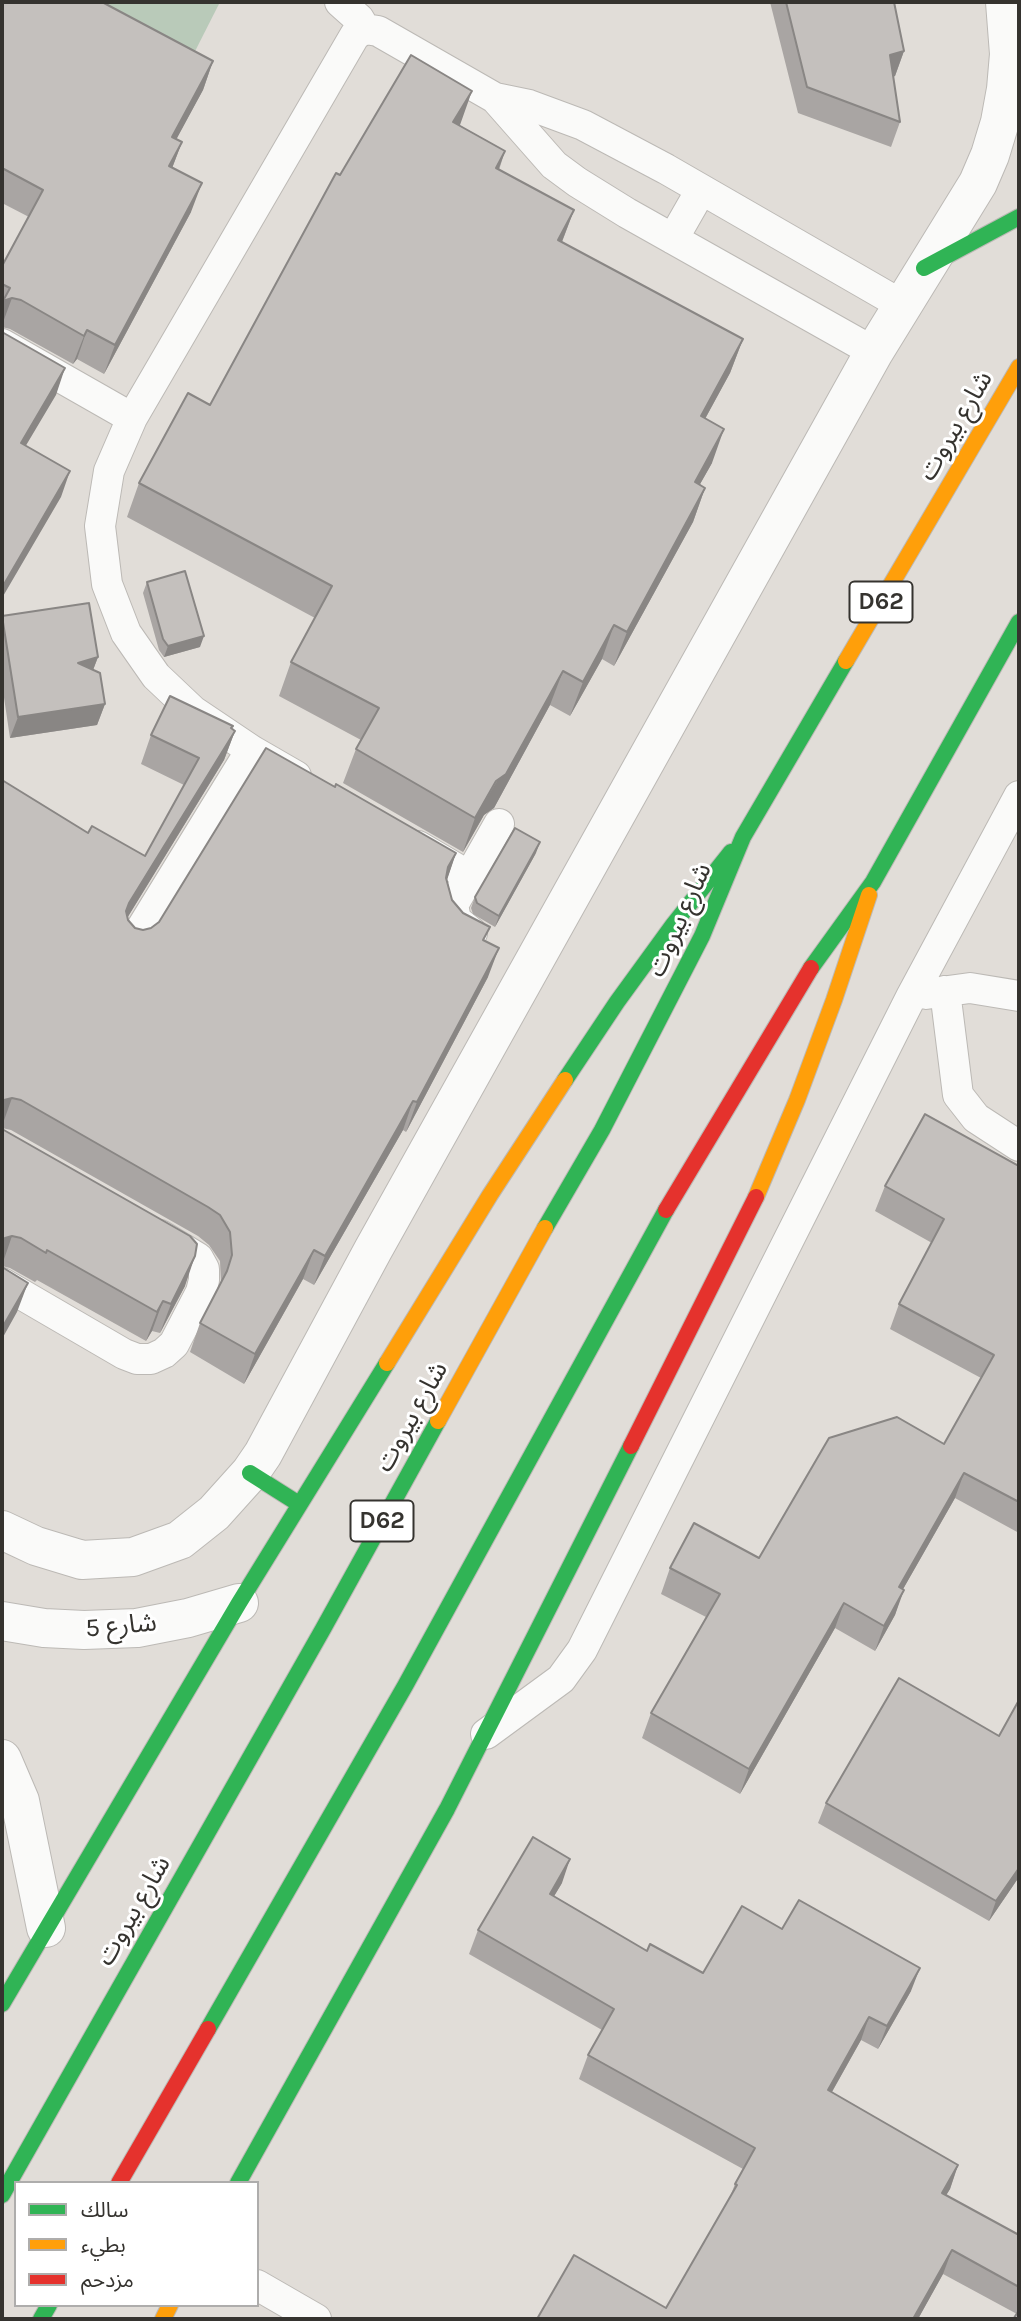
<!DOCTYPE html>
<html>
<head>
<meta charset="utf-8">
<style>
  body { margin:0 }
  #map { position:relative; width:1021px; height:2321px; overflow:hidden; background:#e1ddd8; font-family:Karla,"Noto Sans Arabic",sans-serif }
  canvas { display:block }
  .frame { position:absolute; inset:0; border:4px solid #35332f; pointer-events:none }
  .legend { position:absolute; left:14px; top:2181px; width:245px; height:126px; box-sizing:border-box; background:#fff; border:2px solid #aeadac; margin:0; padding:9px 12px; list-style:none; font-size:21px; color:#35332f }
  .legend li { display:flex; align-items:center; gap:14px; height:35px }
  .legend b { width:35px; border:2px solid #aeadac }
</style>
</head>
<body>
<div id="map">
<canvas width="1021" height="2321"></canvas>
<div class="frame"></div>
<ul class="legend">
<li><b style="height:9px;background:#30b455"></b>سالك</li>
<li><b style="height:9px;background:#ff9f0a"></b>بطيء</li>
<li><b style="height:9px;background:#e5322d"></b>مزدحم</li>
</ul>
</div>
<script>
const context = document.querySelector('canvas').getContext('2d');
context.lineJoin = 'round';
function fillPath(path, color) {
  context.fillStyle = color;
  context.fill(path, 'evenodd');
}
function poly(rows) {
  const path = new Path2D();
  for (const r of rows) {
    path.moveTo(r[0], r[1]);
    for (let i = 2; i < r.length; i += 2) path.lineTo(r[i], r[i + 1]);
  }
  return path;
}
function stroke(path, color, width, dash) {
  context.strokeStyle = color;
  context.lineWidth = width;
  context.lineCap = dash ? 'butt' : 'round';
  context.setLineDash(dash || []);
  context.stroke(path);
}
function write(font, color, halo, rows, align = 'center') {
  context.font = font + ' Karla,"Noto Sans Arabic",sans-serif';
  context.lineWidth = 6;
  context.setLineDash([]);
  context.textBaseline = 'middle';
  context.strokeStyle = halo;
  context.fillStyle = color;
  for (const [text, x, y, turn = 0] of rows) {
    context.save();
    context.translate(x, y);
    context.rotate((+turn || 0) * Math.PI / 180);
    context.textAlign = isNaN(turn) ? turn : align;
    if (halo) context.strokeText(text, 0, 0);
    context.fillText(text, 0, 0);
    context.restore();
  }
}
fillPath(poly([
  [67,2,220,2,185,71]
]), '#b9cab9');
const lane = poly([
  [340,2,359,19,365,29],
  [495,98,554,165,577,182,627,213,874,352],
  [673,239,701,190],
  [2,344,132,418],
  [296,776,251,750,193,711,156,676,126,633,107,584,100,526,109,471,132,418,355,35,365,29,378,31,495,98,529,105,583,125,666,169,902,305],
  [418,846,469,876],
  [472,933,456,920,453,905,499,824],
  [133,942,251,750],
  [945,991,958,1095,976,1118,1019,1146],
  [926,994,970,988,1019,996],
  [2,1283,124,1354,137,1359,151,1359,164,1353,174,1344,201,1292,204,1280,204,1269,198,1258,160,1235],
  [486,1734,561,1679,582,1650,912,995,1019,796],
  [257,2285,316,2319]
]);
const street = poly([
  [2,1530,36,1546,82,1560,133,1557,180,1540,214,1513,250,1473,263,1454,373,1250,874,352,978,183,990,155,1000,122,1006,89,1009,54,1005,2],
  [2,1621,44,1628,84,1630,137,1628,188,1618,239,1603],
  [2,1759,20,1801,46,1928]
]);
const fast = poly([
  [924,268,1019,217],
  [811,968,873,882,1019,622],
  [565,1080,617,1002,673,925,731,852],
  [545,1228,602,1130,702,936,743,837,846,661],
  [250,1473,299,1504],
  [2,2004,239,1603,387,1363],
  [208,2029,405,1686,666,1210],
  [238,2183,447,1809,631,1446],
  [2,2195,323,1629,438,1421],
  [41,2319,49,2305]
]);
const slow = poly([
  [846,661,1019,367],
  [756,1197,797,1100,834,1000,869,895],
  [387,1363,490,1195,565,1080],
  [438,1421,545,1228],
  [163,2319,170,2305]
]);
const jam = poly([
  [666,1210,811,968],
  [631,1446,756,1197],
  [119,2183,208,2029]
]);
stroke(lane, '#bcb9b5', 32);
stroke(street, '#bcb9b5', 40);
stroke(fast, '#bcb9b5', 18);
stroke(slow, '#bcb9b5', 18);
stroke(jam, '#bcb9b5', 18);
stroke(lane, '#fafaf9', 30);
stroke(street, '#fafaf9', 38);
stroke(fast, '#30b455', 16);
stroke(slow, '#ff9f0a', 16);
stroke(jam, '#e5322d', 16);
fillPath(poly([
  [2,2,213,61,203,90,176,139,182,142,172,168,191,212,104,374,77,359,73,364,10,329,2,327,2,266,29,217,2,203],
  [770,2,894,2,904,51,895,76,893,77,900,122,891,147,798,113],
  [459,125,505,151,499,170,574,210,562,242,743,339,730,373,705,419,712,463,700,484,705,488,693,522,614,666,602,659,570,716,550,705,494,808,484,815,463,852,343,783,356,749,361,740,279,696,291,662,315,618,127,517,139,483,210,405,340,175],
  [147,582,200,647,164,657,159,650,143,593],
  [2,616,98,657,93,670,105,704,97,725,10,738,2,684],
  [232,729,235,731,224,760,127,918,128,920,135,928,143,930,456,853,447,879,452,900,485,941,488,977,406,1132,403,1130,314,1285,303,1279,244,1384,190,1352,200,1323,221,1283,220,1261,209,1245,198,1236,11,1130,2,1128,2,780,88,833,145,856,184,785,141,764,151,735],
  [536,853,495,927,473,914,471,908,475,897],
  [2,1129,185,1286,160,1333,152,1331,146,1341,37,1280,35,1282,10,1268,2,1266],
  [1019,1166,1019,1533,955,1498,903,1589,895,1615,875,1651,835,1628,740,1794,642,1738,651,1713,706,1617,661,1594,670,1568,759,1558,944,1444,981,1378,890,1329,899,1304,932,1243,875,1211,885,1186],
  [826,1803,1019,1877,989,1921,818,1823],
  [562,1883,554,1896,647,1951,703,1973,782,1929,911,1991,878,2049,861,2040,832,2092,958,2165,950,2189,946,2195,1019,2235,1019,2319,1014,2319,1017,2314,943,2274,918,2319,537,2319,666,2308,730,2197,735,2184,743,2169,579,2079,588,2055,602,2030,469,1954,478,1930]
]), '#a9a5a3');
fillPath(poly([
  [904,51,895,76,881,80,890,55],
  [213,61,203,90,162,166,172,137],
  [472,91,460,125,441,156,453,122],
  [182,142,171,171,169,166],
  [505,151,493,185,496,168],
  [202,183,191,212,104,374,115,345],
  [574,210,561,244,558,240],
  [12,298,2,325,2,304,3,301],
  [87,330,77,359,73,364,84,336],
  [743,339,730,373,688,450,701,416],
  [65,368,56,395,12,469,21,443],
  [724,429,712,463,682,516,695,482],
  [70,471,61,497,2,598,2,590,3,586],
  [705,488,693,522,614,666,627,632],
  [614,625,602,659,570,716,583,682],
  [204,636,200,647,164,657,168,646],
  [98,657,90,678,78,663],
  [563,671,550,705,494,808,484,815,463,852,475,818],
  [105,704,97,725,10,738,18,717],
  [235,731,224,760,118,933,129,903],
  [540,842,536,853,495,927,499,916],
  [456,853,446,883,448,867],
  [499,948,488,977,406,1132,417,1102],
  [12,1098,2,1126,2,1103,4,1100],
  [413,1101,403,1130,314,1285,325,1256],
  [12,1236,2,1265,2,1241,5,1238],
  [314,1250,303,1279,244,1384,255,1354],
  [195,1256,185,1286,160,1333,171,1304],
  [28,1283,17,1312,2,1339,2,1328],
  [163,1301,152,1331,146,1341,157,1312],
  [964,1473,955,1498,890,1612,899,1587],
  [904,1590,895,1615,875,1651,884,1626],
  [844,1603,835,1628,740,1794,749,1769],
  [570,1859,562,1883,541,1918,550,1894],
  [1019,1868,1019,1877,989,1921,996,1901],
  [920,1968,911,1991,878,2049,887,2026],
  [869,2017,861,2040,820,2113,828,2090],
  [958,2165,950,2189,933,2217,942,2193],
  [952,2250,943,2274,918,2319,913,2319]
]), '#898684');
const building = poly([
  [2,2,102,2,213,61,172,137,182,142,169,166,202,183,115,345,87,330,84,336,21,300,12,298,3,301,10,288,2,284,2,266,43,190,2,168,2,2],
  [786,2,894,2,904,51,890,55,900,122,807,87,786,2],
  [411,55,472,91,453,122,505,151,496,168,574,210,558,240,743,339,701,416,724,429,695,482,705,488,627,632,614,625,583,682,563,671,506,774,496,781,475,818,356,749,379,708,291,662,332,586,139,483,188,393,210,405,336,173,340,175,411,55],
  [2,332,65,368,21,443,70,471,3,586,2,585,2,332],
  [185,571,204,636,168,646,163,639,147,582,185,571],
  [89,603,98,657,78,663,100,673,105,704,18,717,2,616,89,603],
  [170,696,233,726,231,728,235,731,129,903,126,911,128,920,135,928,143,930,151,928,159,922,266,748,335,787,336,784,456,853,448,867,446,878,452,900,463,913,490,927,483,940,499,948,417,1102,413,1101,325,1256,314,1250,255,1354,200,1323,227,1271,232,1255,230,1232,220,1215,208,1207,21,1100,12,1098,4,1100,2,1103,2,780,88,833,92,826,145,856,199,758,151,735,170,696],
  [515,828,540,842,499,916,477,903,475,897,515,828],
  [925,1114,1019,1166,1019,1502,964,1473,899,1587,904,1590,884,1626,844,1603,749,1769,651,1713,720,1594,670,1568,694,1523,759,1558,829,1438,897,1417,944,1444,994,1355,899,1304,944,1219,885,1186,925,1114],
  [2,1129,190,1236,197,1244,195,1256,171,1304,163,1301,157,1312,47,1250,46,1253,21,1238,12,1236,5,1238,2,1241,2,1129],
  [2,1267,28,1283,2,1328,2,1267],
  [899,1678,999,1736,1019,1700,1019,1868,996,1901,826,1803,899,1678],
  [533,1837,570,1859,550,1894,647,1951,650,1944,703,1973,742,1906,782,1929,799,1900,920,1968,887,2026,869,2017,828,2090,958,2165,942,2193,1019,2235,1019,2287,952,2250,913,2319,537,2319,574,2255,666,2308,737,2185,735,2184,755,2148,588,2055,614,2009,478,1930,533,1837],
  [1019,2310,1019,2319,1017,2319,1014,2318,1019,2310]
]);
fillPath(building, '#c4c0bd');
stroke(building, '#898684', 2);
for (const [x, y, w] of [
  [881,602,63],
  [382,1521,63]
]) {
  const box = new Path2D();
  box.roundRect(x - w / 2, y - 20.5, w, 41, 5);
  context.fillStyle = '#fff';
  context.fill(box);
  stroke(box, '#35332f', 2);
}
write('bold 24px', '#35332f', null, [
  ["D62",881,602],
  ["D62",382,1521]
]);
write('26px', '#35332f', '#fff', [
  ["شارع بيروت",956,426,-60],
  ["شارع بيروت",680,920,-66],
  ["شارع بيروت",412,1417,-61],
  ["شارع 5",121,1626,-5],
  ["شارع بيروت",134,1911,-60]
]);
</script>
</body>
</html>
